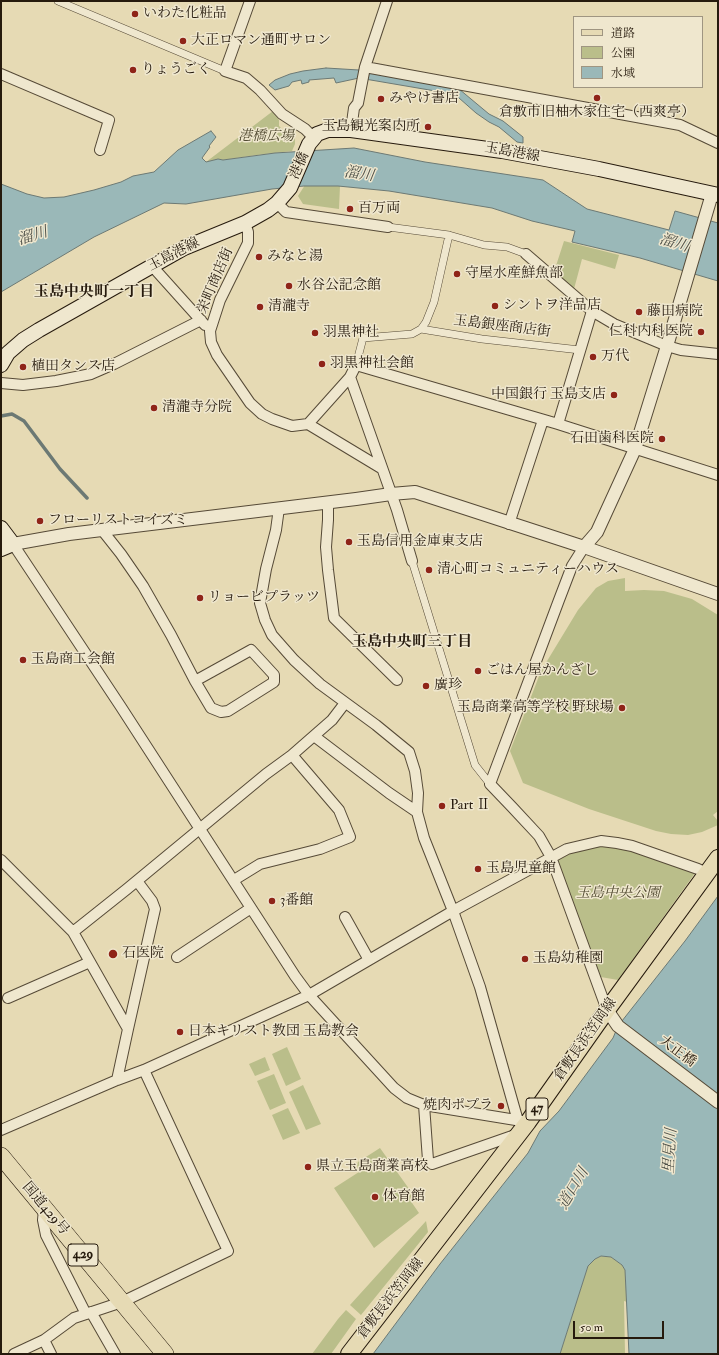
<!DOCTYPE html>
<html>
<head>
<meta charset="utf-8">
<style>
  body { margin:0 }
  #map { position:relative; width:719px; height:1355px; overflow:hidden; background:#e6dab4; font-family:"IM FELL Double Pica","Noto Serif JP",serif }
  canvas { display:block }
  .frame { position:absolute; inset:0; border:2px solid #261a0d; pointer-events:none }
  .legend { position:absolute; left:573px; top:16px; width:130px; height:72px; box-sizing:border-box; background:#efe7ce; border:1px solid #9f9581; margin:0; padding:5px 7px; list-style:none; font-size:12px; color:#261a0d }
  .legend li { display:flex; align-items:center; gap:8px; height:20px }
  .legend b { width:20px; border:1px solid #9f9581 }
  .scale { position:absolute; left:573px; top:1321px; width:91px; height:18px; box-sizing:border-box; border:2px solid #261a0d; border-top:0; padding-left:5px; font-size:12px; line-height:14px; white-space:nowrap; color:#261a0d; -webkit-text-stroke:3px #efe7ce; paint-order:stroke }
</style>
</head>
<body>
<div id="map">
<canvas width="719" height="1355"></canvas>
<div class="frame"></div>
<ul class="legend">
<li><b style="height:5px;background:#e6dab4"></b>道路</li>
<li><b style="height:11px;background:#babe8a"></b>公園</li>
<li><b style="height:11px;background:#9ab8b8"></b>水域</li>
</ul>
<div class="scale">50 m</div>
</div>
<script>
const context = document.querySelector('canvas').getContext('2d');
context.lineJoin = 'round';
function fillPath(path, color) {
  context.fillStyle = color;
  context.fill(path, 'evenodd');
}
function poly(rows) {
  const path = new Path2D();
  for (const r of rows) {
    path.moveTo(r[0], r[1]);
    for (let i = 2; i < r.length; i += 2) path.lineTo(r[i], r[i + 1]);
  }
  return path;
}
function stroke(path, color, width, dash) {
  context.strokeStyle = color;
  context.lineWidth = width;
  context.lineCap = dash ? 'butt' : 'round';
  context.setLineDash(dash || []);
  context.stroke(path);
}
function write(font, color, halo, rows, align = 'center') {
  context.font = font + ' "IM FELL Double Pica","Noto Serif JP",serif';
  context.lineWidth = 3;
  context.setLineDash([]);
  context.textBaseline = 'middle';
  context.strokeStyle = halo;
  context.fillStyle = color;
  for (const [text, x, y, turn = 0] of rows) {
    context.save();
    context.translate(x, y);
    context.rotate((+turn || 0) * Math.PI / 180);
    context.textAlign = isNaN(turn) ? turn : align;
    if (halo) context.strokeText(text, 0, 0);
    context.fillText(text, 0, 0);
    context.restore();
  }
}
fillPath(poly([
  [273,111,279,120,279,126,283,130,291,133,295,139,295,144,292,151,257,155,223,160,218,159,206,162],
  [305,185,340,186,339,209,303,204,298,196],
  [564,241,619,255,615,269,582,259,574,289,554,272],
  [625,578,625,591,644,590,664,591,692,599,718,615,718,811,713,815,718,821,718,825,702,832,688,835,671,834,656,831,589,809,523,783,510,751,541,671,578,610,596,588,608,581],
  [601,841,698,869,618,980,595,976,551,857],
  [287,1047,301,1079,286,1086,272,1054],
  [265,1057,270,1070,255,1076,249,1064],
  [274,1074,286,1103,270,1110,257,1081],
  [303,1085,321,1124,306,1130,289,1092],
  [288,1108,300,1133,283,1140,272,1115],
  [380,1148,412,1193,410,1200,419,1213,374,1248,334,1188,359,1172,357,1165,358,1162],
  [426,1221,428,1232,361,1315,350,1305],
  [601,1256,611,1257,622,1265,625,1270,627,1302,624,1301,625,1354,560,1354,588,1266,595,1259],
  [346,1310,356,1319,331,1354,312,1354,338,1319]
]), '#babe8a');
const water = poly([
  [326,68,359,70,459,89,489,114,503,121,523,137,523,143,517,142,499,127,489,122,476,113,459,98,447,93,359,78,336,83,334,78,309,80,309,82,302,84,301,80,292,82,289,86,275,90,269,85,275,80,290,74,303,71,326,68],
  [211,131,216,137,209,146,210,147,202,158,206,162,218,159,223,160,275,153,354,148,425,162,543,180,587,209,669,230,675,211,718,223,718,281,640,258,572,242,575,231,532,221,492,208,389,191,338,186,304,186,272,189,186,204,164,203,94,237,1,292,1,184,27,194,44,198,64,197,94,190,121,182,133,176,154,172,178,150,211,131],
  [718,896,718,1354,629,1354,625,1270,622,1265,611,1257,601,1256,595,1259,588,1266,560,1354,373,1354,440,1264,528,1153,540,1131,559,1111,613,1038,618,1026,685,941,718,896]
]);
fillPath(water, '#9ab8b8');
stroke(water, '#6c7974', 1);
stroke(poly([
  [1,416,12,414,24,421,60,469,87,498]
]), '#6c7974', 3.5);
const pedestrian = poly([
  [58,1,225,71],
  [388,227,449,235,484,245,507,247,526,254],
  [421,329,426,322,434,302,449,235],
  [356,365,363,338,412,334,421,329,482,339,580,350],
  [412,561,475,765,490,784]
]);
const minor = poly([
  [250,1,225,71,246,78,260,90,282,114,305,129,314,138],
  [365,67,680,125,718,143],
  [1,74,109,120,100,150],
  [351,130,354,108,358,103,365,67,387,1],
  [277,203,286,212,388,227],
  [245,223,248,232,248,243,220,300,210,331,211,342,217,355,250,403,262,414,272,419,292,426,308,424,350,377,356,365,558,424,718,475],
  [526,254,592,311,614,324,667,346,681,350,718,354],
  [152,266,205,325],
  [350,377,397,510,412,561],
  [1,383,23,385,56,381,91,374,114,364,201,320],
  [308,424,381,468],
  [558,424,592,311],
  [328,503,328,520,326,547,328,570,334,618,397,680],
  [279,508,276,530,266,569,260,603,265,620,272,635,294,660,320,684,376,725,409,752,415,771,418,793,417,812,424,838,453,911,480,987,518,1121],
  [509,524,543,420],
  [102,530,121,554,143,586,171,635,195,681,211,708,221,712,228,711,274,682,274,675,251,650,195,681],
  [13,544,121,707,295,976,309,995,394,1088,407,1098,424,1105,528,1122],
  [584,547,572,566,559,600,490,784,512,807,539,836,551,857,607,1010],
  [314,736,389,793,417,812],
  [1,860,73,932,128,1029,117,1080],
  [234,880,260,864,320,849,350,837,339,810,292,755],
  [345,917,369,960],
  [73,932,127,889,266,774,292,755,332,720,345,703],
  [177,957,251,908],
  [8,998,90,962],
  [128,1029,155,909,152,901,137,881],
  [424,1105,428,1160,432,1164,518,1134],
  [1,1130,117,1080,144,1070,309,995,453,911,567,849,601,841,617,843,632,846,698,869,707,873],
  [44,1209,43,1220,46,1235,86,1314],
  [91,1312,115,1354],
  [44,1340,51,1354],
  [14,1354,44,1340,74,1318,122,1302,228,1251,144,1070]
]);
const tertiary = poly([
  [13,544,69,534,356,499,391,494,415,492,584,547,718,594],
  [584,547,597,532,635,449,667,346,712,194],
  [607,1010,618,1026,718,1102]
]);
const secondary = poly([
  [1,365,8,353,23,340,39,330,184,248,245,223,268,210,277,203,290,188,309,144,314,138,317,134,328,130,351,130,502,151,599,169,718,195],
  [1,528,13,544,1,549]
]);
const primary = poly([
  [349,1354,528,1122,607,1010,718,858]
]);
const trunk = poly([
  [1,1156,165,1354]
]);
stroke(pedestrian, '#564a37', 8);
stroke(minor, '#564a37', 12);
stroke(tertiary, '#564a37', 14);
stroke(secondary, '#261a0d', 16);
stroke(primary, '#261a0d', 18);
stroke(trunk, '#261a0d', 18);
stroke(pedestrian, '#efe7ce', 7);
stroke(minor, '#efe7ce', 10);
stroke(tertiary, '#efe7ce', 12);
stroke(secondary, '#efe7ce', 14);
stroke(primary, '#e6dab4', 16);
stroke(trunk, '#e6dab4', 17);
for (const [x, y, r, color] of [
  [135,14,4,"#8f2418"],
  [183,41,4,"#8f2418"],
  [133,70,4,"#8f2418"],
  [597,98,4,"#8f2418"],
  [381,99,4,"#8f2418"],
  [428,127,4,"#8f2418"],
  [350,209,4,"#8f2418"],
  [259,257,4,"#8f2418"],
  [457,274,4,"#8f2418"],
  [289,286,4,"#8f2418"],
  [495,306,4,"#8f2418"],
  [260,307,4,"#8f2418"],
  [639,312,4,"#8f2418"],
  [701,332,4,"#8f2418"],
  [315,333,4,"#8f2418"],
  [593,357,4,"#8f2418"],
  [322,364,4,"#8f2418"],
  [23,367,4,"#8f2418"],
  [614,395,4,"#8f2418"],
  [154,408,4,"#8f2418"],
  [662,439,4,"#8f2418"],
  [40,521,4,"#8f2418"],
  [349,542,4,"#8f2418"],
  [429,570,4,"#8f2418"],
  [200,598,4,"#8f2418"],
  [23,660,4,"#8f2418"],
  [478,671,4,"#8f2418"],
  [426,686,4,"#8f2418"],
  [622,708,4,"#8f2418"],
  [442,806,4,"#8f2418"],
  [478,869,4,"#8f2418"],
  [272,901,4,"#8f2418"],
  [113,954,5,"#8f2418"],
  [525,959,4,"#8f2418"],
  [180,1032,4,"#8f2418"],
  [501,1106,4,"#8f2418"],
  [308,1167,4,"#8f2418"],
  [375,1197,4,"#8f2418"]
]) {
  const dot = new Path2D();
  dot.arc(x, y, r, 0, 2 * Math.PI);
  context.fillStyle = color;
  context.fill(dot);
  stroke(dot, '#efe7ce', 1.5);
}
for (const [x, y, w] of [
  [537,1109,22],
  [83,1255,30]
]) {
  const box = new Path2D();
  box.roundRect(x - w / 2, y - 11, w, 22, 3);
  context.fillStyle = '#efe7ce';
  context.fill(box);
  stroke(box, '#261a0d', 1);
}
write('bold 13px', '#261a0d', null, [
  ["47",537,1109],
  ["429",83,1255]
]);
write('14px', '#261a0d', '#efe7ce', [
  ["いわた化粧品",143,14],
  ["大正ロマン通町サロン",191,41],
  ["りょうごく",141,70],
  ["みやけ書店",389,99],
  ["倉敷市旧柚木家住宅（西爽亭）",597,113,"center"],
  ["玉島観光案内所",420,127,"right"],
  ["百万両",358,209],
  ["みなと湯",267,257],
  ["守屋水産鮮魚部",465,274],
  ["水谷公記念館",297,286],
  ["シントヲ洋品店",503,306],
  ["清瀧寺",268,307],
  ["藤田病院",647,312],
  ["仁科内科医院",693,332,"right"],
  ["羽黒神社",323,333],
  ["万代",601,357],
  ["羽黒神社会館",330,364],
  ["植田タンス店",31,367],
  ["中国銀行 玉島支店",606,395,"right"],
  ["清瀧寺分院",162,408],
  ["石田歯科医院",654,439,"right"],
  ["フローリストコイズミ",48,521],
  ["玉島信用金庫東支店",357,542],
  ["清心町コミュニティーハウス",437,570],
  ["リョービプラッツ",208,598],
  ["玉島商工会館",31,660],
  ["ごはん屋かんざし",486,671],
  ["廣珍",434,686],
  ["玉島商業高等学校 野球場",614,708,"right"],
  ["Part Ⅱ",450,806],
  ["玉島児童館",486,869],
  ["3番館",280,901],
  ["石医院",122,954],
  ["玉島幼稚園",533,959],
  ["日本キリスト教団 玉島教会",188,1032],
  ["焼肉ポプラ",493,1106,"right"],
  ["県立玉島商業高校",316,1167],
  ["体育館",383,1197]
], 'left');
write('italic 14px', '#524b32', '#efe7ce', [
  ["港橋広場",266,137],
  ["玉島中央公園",618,894]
]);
write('14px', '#261a0d', '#efe7ce', [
  ["玉島港線",512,153,10],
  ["港橋",300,166,-66],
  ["玉島港線",174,255,-27],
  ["栄町商店街",216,281,-67],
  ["玉島銀座商店街",502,327,7],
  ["倉敷長浜笠岡線",586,1040,-55],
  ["大正橋",677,1052,37],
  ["国道429号",45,1209,50],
  ["倉敷長浜笠岡線",391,1299,-52]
]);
write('italic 15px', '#4f5149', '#efe7ce', [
  ["溜川",359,175,8],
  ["溜川",33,237,-17],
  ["溜川",674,244,17],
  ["里見川",671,1151,-86],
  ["道口川",574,1189,-59]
]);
write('bold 15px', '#261a0d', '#efe7ce', [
  ["玉島中央町一丁目",94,293],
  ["玉島中央町三丁目",412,643]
]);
</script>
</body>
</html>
